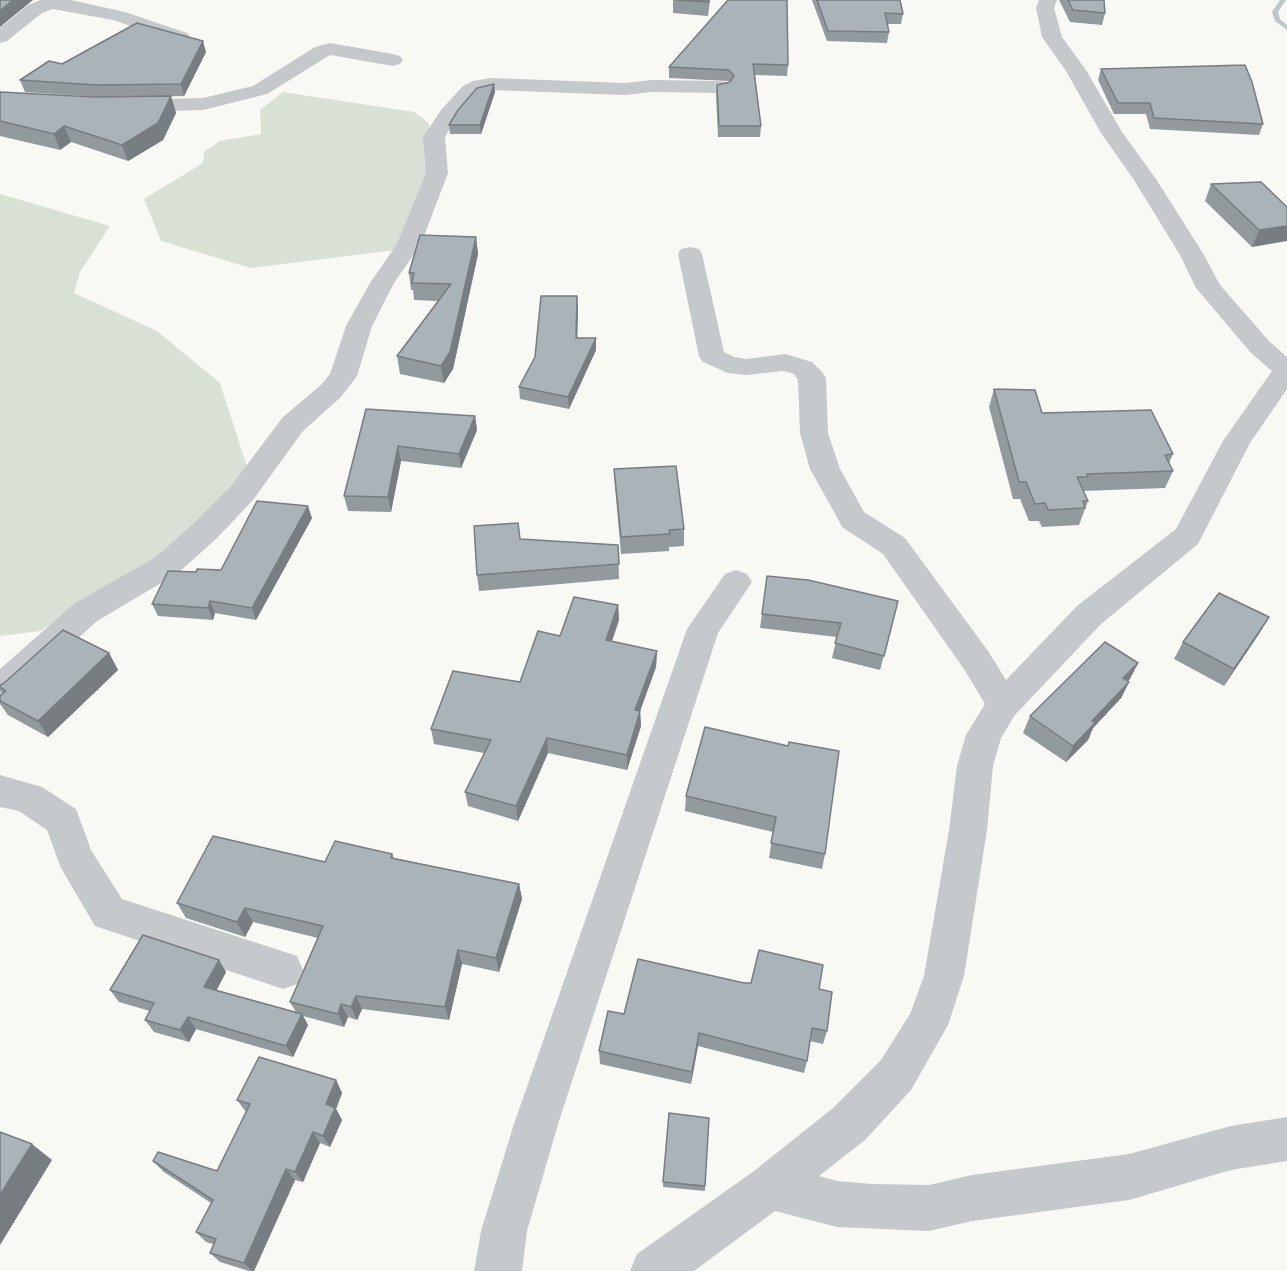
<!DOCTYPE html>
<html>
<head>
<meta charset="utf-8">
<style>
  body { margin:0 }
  canvas { display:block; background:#f8f8f5 }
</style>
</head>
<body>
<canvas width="1287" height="1271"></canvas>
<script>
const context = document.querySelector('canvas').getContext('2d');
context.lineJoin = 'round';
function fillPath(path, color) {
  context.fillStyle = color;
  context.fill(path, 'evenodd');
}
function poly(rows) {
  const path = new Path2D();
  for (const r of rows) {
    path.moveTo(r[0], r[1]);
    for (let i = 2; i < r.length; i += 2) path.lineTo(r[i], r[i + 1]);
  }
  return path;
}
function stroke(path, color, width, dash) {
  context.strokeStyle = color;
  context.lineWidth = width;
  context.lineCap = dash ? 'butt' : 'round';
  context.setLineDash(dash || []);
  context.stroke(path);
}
fillPath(poly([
  [283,92,414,112,429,123,429,174,395,250,251,268,161,241,144,199,203,163,204,152,220,141,261,134,260,110],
  [0,194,110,226,80,272,74,293,157,331,220,383,247,467,186,538,129,579,40,631,0,636]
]), '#d9e0d6');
fillPath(poly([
  [1280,0,1286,0,1278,12,1280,19,1287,25,1287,30,1275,21,1272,12,1280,0]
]), '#bbc8cb');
fillPath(poly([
  [41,0,71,0,125,12,187,33,190,37,187,41,180,43,113,20,53,9,42,13,7,41,0,43,0,28,28,5,41,0],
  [1039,0,1057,0,1054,8,1062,37,1086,70,1122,132,1156,179,1204,255,1220,285,1269,341,1287,357,1287,389,1250,443,1198,544,1101,624,1015,715,1001,738,993,766,987,830,964,976,948,1025,911,1090,865,1140,819,1176,837,1181,872,1184,929,1185,972,1175,1129,1154,1231,1126,1287,1117,1287,1161,1231,1170,1129,1200,972,1221,929,1231,837,1227,775,1211,694,1271,630,1271,637,1254,754,1171,833,1108,881,1060,910,1014,924,976,949,830,957,766,966,735,985,704,964,669,883,554,842,527,838,519,810,469,800,433,798,380,794,374,783,371,746,375,728,373,703,362,699,356,678,254,681,249,690,247,699,249,702,254,724,352,734,357,746,359,785,354,812,362,822,372,826,378,828,433,840,469,864,512,905,538,988,651,1006,680,1077,606,1176,529,1223,441,1272,371,1251,353,1196,288,1180,255,1134,180,1101,133,1066,71,1042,37,1036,8,1039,0],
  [330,43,393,54,400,56,403,60,400,64,393,66,330,55,267,94,203,110,131,112,124,110,121,106,124,102,131,100,203,98,253,86,315,47,330,43],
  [491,78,625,83,652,80,721,81,728,83,731,87,728,91,721,93,652,92,625,95,491,90,477,94,457,117,445,137,448,173,421,244,394,283,372,326,357,376,341,397,303,431,253,500,216,539,178,573,97,621,12,699,0,703,0,669,75,603,156,557,194,523,231,486,283,417,321,385,330,374,346,326,370,283,397,244,426,173,423,137,441,110,463,86,473,81,491,78],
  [736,570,747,574,752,582,718,633,558,1124,527,1231,522,1271,474,1271,481,1231,514,1124,687,629,725,574,736,570],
  [0,775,42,787,76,809,91,850,122,899,297,956,303,970,297,984,283,989,95,926,61,868,47,830,19,811,0,807,0,775]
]), '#c5c9cc');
fillPath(poly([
  [673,0,710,0,708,16,673,13],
  [728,0,788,65,787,76,755,75,761,126,760,137,718,137,716,95,717,85,729,82,729,81,669,78,669,67],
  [812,0,900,0,903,14,901,24,887,24,889,32,887,43,827,41],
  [1059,0,1104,0,1105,13,1102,25,1070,22],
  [206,52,184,96,100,97,25,92,20,80,62,64],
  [1101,69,1263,124,1259,135,1150,129,1146,114,1114,114,1098,80],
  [494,84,495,92,481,134,450,134,449,125],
  [0,92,94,97,171,96,176,113,163,140,128,161,71,142,60,150,0,136],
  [1211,184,1287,207,1252,247,1205,201],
  [476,237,478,254,453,369,444,383,400,374,397,356,438,301,414,300,413,290,411,290,409,273],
  [578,307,577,338,596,350,569,409,520,399,519,387],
  [994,389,1042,413,1173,454,1169,463,1173,471,1165,488,1083,491,1088,501,1079,525,1042,527,1039,521,1029,521,1020,499,1013,499,989,407],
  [366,409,475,416,477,430,461,468,401,461,391,512,348,511,344,496],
  [614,469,684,529,684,546,669,547,669,551,621,554,615,486],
  [312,518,256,620,215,613,213,620,158,616,152,604,196,572,221,570],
  [520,539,618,545,619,579,479,591,477,575],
  [767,576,898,601,880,670,832,658,837,637,760,628],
  [618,605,619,620,612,641,657,651,656,667,640,711,641,726,627,770,548,753,518,821,468,806,465,792,484,753,434,744,431,729,520,682,560,636],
  [1269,617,1224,686,1174,659,1183,642],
  [109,653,118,670,48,737,8,715,0,704,0,696,3,694,0,690,0,685],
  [1138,663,1128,681,1129,682,1121,698,1093,728,1088,740,1066,762,1023,733,1030,716],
  [705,727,825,854,822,869,769,858,773,832,685,811,686,796],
  [392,854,394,858,519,884,522,899,499,972,462,964,449,1020,362,1009,357,1020,348,1017,344,1027,303,1016,308,1025,293,1057,196,1029,189,1042,154,1032,145,1020,150,1011,119,1002,110,990,219,960,226,972,216,991,296,1012,290,1002,318,938,253,922,245,937,186,918,177,903,325,862],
  [744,983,819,989,827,1031,823,1044,810,1041,807,1061,804,1073,698,1046,691,1084,600,1064,599,1051,624,1014],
  [336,1080,342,1093,336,1109,342,1120,330,1147,320,1143,303,1182,295,1180,254,1271,249,1271,220,1262,210,1253,213,1244,206,1242,196,1232,211,1203,164,1172,153,1161,217,1171,246,1112,237,1100],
  [669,1113,705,1186,705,1191,663,1187]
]), '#929a9e');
fillPath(poly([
  [13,0,33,0,0,27,0,11],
  [203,41,206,52,184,96,181,84],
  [494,84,495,92,481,134,480,125],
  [171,96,176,113,163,140,128,161,122,145],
  [64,126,71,142,60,150,54,134],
  [1287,226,1287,241,1252,247,1259,230],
  [476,237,478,254,453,369,444,383,441,366],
  [577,296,578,307,577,350,576,338],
  [596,338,596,350,569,409,568,397],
  [475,416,477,430,461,468,459,454],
  [398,446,401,461,391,512,388,497],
  [308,506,312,518,256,620,252,608],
  [210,601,215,613,213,620,208,608],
  [618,605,619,620,607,655,606,640],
  [1269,617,1259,634,1224,686,1234,669],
  [657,651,656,667,635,725,635,710],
  [109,653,118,670,48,737,38,721],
  [1138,663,1130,679,1115,695,1123,678],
  [1129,682,1121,698,1093,728,1088,740,1066,762,1073,746,1092,721],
  [640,711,641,726,627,770,627,755],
  [547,738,548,753,518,821,516,806],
  [519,884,522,899,499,972,496,958],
  [245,908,253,922,245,937,237,922],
  [458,950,462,964,449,1020,445,1007],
  [219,960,226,972,212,999,204,987],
  [356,996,362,1009,357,1020,351,1007],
  [341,1004,348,1017,344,1027,338,1014],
  [302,1014,308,1025,293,1057,286,1046],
  [188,1017,196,1029,189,1042,180,1030],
  [699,1033,698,1046,691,1084,692,1072],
  [336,1080,342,1093,336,1109,342,1120,330,1147,323,1136,326,1104],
  [313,1132,320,1143,303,1182,295,1172],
  [32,1144,52,1160,0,1245,0,1195],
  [286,1169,295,1180,254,1271,252,1271,244,1263]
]), '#777d81');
const building = poly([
  [0,0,13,0,0,11,0,0],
  [676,0,709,0,709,2,676,0],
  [728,0,787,0,788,65,753,64,761,126,719,126,717,85,730,82,734,76,729,70,669,67,728,0],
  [817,0,900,0,903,14,885,13,889,32,828,31,817,0],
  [1068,0,1104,0,1105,13,1073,10,1068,0],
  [137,23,203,41,181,84,96,85,20,80,49,61,62,64,137,23],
  [1245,65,1252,82,1263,124,1154,118,1150,103,1118,103,1101,69,1245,65],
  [494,84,480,125,449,125,458,110,477,88,494,84],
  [0,92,94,97,171,96,158,123,122,145,64,126,54,134,0,121,0,92],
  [1261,182,1287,207,1287,226,1259,230,1211,184,1261,182],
  [420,235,476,237,450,352,441,366,397,356,451,284,412,283,414,273,409,273,420,235],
  [541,296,577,296,576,338,596,338,568,397,519,387,535,357,541,296],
  [994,389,1035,390,1042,413,1151,410,1173,454,1165,455,1173,471,1087,474,1088,477,1077,477,1088,501,1083,501,1085,508,1048,510,1045,503,1035,504,1026,482,1019,482,994,389],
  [366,409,475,416,459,454,398,446,388,497,344,496,366,409],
  [676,466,684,529,669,530,670,534,621,537,614,469,676,466],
  [257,501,308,506,252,608,210,601,208,608,152,604,168,571,196,572,197,569,221,570,257,501],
  [518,523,520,539,618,545,619,564,477,575,474,526,518,523],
  [767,576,808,580,898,601,884,656,835,643,841,623,762,614,767,576],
  [1219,593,1269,617,1234,669,1183,642,1219,593],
  [574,597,618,605,606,640,657,651,635,710,640,711,627,755,547,738,516,806,465,792,491,740,431,729,453,671,520,682,538,631,560,636,574,597],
  [63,630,109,653,38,721,0,701,0,696,6,691,0,687,0,685,3,684,63,630],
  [1105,642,1138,663,1123,678,1129,682,1092,721,1095,723,1073,746,1030,716,1105,642],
  [705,727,788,746,789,742,839,751,825,854,771,843,776,817,686,796,705,727],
  [213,836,325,862,335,841,392,854,391,858,519,884,496,958,458,950,445,1007,356,996,351,1007,341,1004,338,1014,290,1002,323,926,245,908,237,922,177,903,213,836],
  [143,935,219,960,204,987,302,1014,286,1046,188,1017,180,1030,145,1020,154,1003,110,990,143,935],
  [759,950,823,965,819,989,832,992,827,1031,812,1028,807,1061,699,1033,692,1072,599,1051,608,1011,624,1014,638,959,744,983,751,983,759,950],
  [259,1057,336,1080,326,1104,335,1108,323,1136,313,1132,295,1172,286,1169,244,1263,210,1253,216,1239,196,1232,213,1200,153,1161,158,1152,217,1171,250,1104,237,1100,259,1057],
  [669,1113,709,1118,705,1186,663,1182,669,1113],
  [0,1132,32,1144,0,1195,0,1132]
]);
fillPath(building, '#aab3b8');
stroke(building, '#777d81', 1.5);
</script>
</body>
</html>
